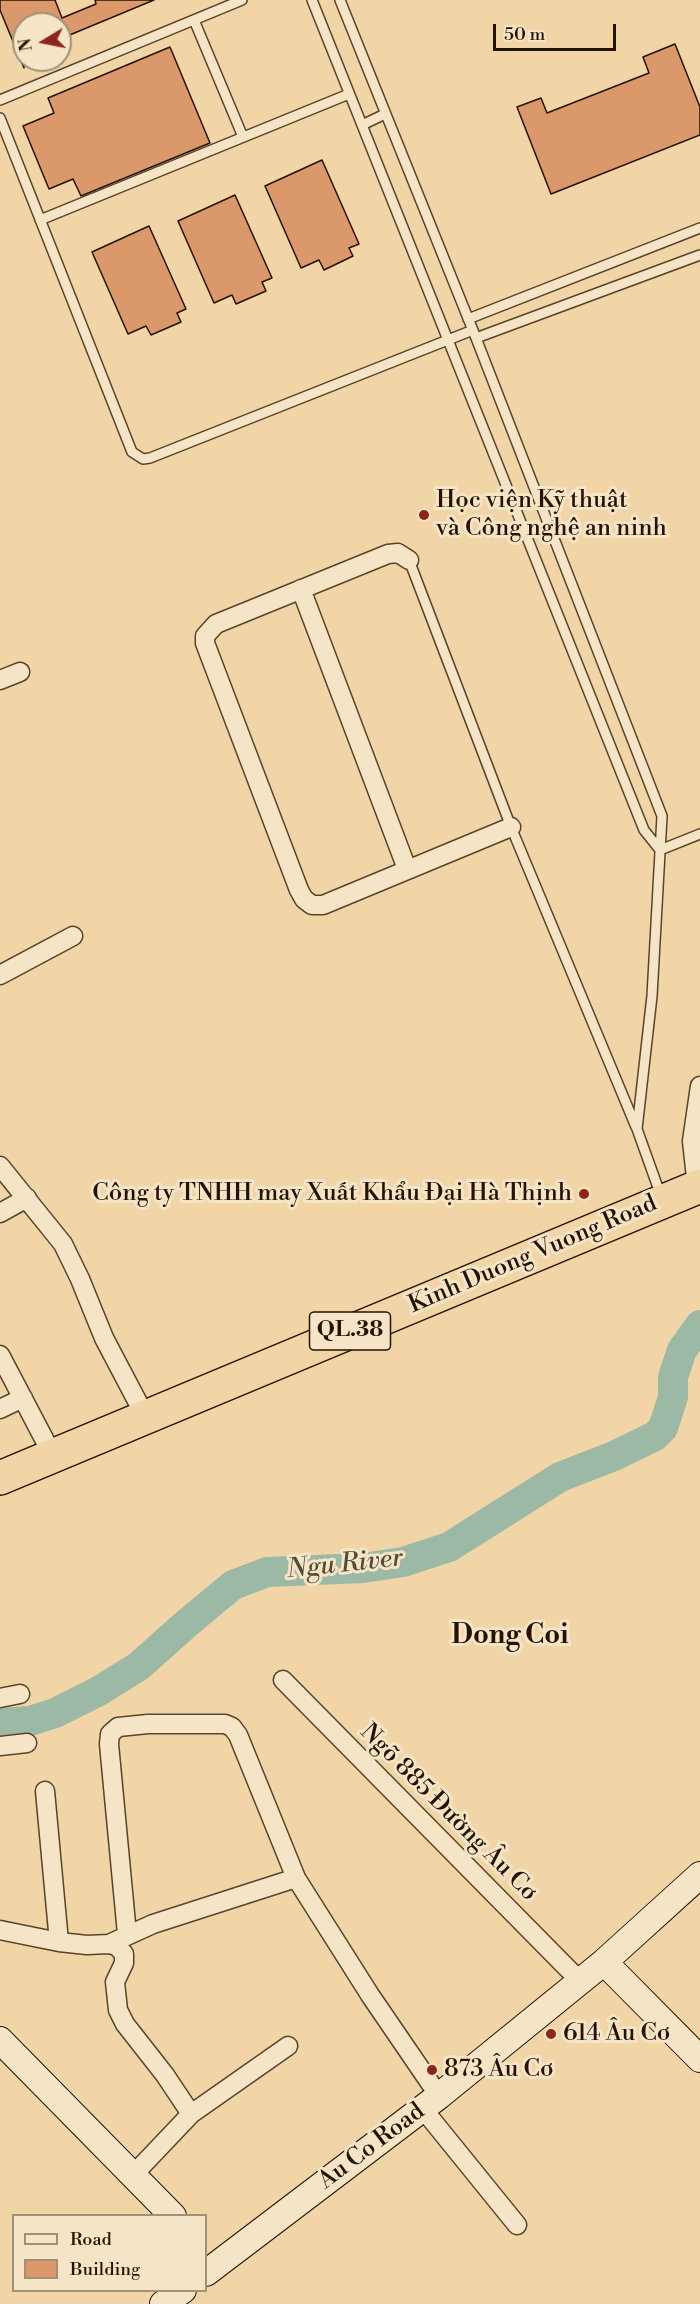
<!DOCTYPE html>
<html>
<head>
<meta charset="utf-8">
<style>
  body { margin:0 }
  #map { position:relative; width:700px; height:2304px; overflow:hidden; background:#f1d5a7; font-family:"Libre Bodoni",serif }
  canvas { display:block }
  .legend { position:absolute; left:12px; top:2214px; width:195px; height:78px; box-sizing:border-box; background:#f6e4c6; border:2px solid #a29077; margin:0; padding:8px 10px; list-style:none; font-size:18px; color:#241300 }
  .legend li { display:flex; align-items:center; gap:12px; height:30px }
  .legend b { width:30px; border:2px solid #a29077 }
  .north { position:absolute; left:12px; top:12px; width:60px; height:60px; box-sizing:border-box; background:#f6e4c6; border:2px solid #a29077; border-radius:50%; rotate:260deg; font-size:16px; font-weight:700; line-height:24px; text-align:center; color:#241300 }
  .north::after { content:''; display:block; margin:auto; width:21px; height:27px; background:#8f2418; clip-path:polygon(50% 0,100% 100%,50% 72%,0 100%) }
  .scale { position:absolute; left:493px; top:24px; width:123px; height:27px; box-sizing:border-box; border:3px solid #241300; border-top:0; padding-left:8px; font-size:18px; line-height:21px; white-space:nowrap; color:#241300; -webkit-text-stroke:4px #f6e4c6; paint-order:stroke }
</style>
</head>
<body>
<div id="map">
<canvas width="700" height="2304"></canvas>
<ul class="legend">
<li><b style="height:8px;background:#f6e4c6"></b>Road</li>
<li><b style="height:16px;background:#da986b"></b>Building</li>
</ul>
<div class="north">N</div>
<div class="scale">50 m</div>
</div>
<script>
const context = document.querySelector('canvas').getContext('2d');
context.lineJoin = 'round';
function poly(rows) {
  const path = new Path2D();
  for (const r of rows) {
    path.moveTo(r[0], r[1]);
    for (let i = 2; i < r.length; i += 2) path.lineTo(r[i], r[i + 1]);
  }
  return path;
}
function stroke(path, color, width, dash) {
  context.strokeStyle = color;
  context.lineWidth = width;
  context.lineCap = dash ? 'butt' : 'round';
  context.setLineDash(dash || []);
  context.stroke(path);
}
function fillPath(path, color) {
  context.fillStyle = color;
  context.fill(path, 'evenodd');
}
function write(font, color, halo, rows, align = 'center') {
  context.font = font + ' "Libre Bodoni",serif';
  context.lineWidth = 6;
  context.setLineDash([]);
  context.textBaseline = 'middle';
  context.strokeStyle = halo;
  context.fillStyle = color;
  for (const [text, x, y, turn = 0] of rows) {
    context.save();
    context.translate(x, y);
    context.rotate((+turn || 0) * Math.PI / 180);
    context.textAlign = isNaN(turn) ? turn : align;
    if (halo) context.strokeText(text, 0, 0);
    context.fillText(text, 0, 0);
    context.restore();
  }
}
stroke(poly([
  [0,1723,30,1721,55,1713,99,1691,139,1666,186,1624,233,1585,267,1572,363,1568,403,1562,449,1547,560,1477,614,1456,655,1436,663,1428,673,1397,673,1377,682,1350,700,1325]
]), '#9bb9a5', 30);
const building = poly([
  [0,0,55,0,62,18,96,4,95,0,154,0,60,39,60,24,24,24,24,68,0,10,0,0],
  [675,44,700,107,700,135,551,194,517,107,541,98,547,113,649,73,643,57,675,44],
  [170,47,210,143,81,196,73,179,49,189,23,126,54,113,48,98,170,47],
  [322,160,359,244,349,248,353,256,324,270,319,260,301,268,265,186,322,160],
  [235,195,272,278,262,282,266,291,236,304,232,295,214,303,178,221,235,195],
  [149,226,186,309,177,313,181,322,151,335,146,326,128,334,92,252,149,226]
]);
fillPath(building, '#da986b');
stroke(building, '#241300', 1.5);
const lane = poly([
  [312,0,644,830,660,850,700,834],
  [340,0,476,338,662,816,652,996,637,1129,661,1196],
  [194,20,243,137],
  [0,100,242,0],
  [0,118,132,452,143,459,150,458,473,330],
  [362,125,385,114],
  [40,220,349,94],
  [468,319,700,228],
  [476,338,700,255],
  [409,560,511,827,636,1127]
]);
const street = poly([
  [409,560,398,553,388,554,216,624,205,636,205,643,299,890,304,899,312,905,323,905,511,827],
  [301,589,407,869],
  [0,680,20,672],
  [0,975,73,936],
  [0,1166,63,1244,80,1279,104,1338,145,1416],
  [697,1187,692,1141,700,1086],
  [0,1213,27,1198],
  [0,1355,53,1456],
  [0,1409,23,1398],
  [283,1680,579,1980],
  [0,1698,20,1694],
  [0,1746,27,1743],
  [45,1791,59,1942],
  [0,1930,59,1942,87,1945,109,1944,153,1924,296,1878],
  [127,1934,109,1744,110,1734,118,1727,148,1724,225,1724,232,1727,238,1735,296,1878,370,1995,439,2096],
  [109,1944,117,1946,124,1954,124,1963,115,1982,118,2010,125,2024,165,2075,191,2114,134,2174],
  [423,2109,517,2225],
  [191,2114,288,2046]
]);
const secondary = poly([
  [604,1962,700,2059],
  [0,2040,173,2216],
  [206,2273,439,2096,604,1962,700,1875],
  [163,2304,183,2290]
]);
const highway = poly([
  [0,1478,700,1186]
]);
stroke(lane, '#57442a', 12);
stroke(street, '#57442a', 21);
stroke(secondary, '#241300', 28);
stroke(highway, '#241300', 36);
stroke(lane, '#f6e4c6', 9);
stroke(street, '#f6e4c6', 18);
stroke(secondary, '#f6e4c6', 26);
stroke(highway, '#f1d5a7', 33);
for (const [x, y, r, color] of [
  [424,515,6,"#8f2418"],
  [584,1194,6,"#8f2418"],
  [551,2034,6,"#8f2418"],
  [432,2070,6,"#8f2418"]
]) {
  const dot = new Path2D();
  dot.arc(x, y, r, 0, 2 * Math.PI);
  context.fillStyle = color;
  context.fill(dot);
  stroke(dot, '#f6e4c6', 2);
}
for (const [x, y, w] of [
  [350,1331,81]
]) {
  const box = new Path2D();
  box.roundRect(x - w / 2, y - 19, w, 38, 4.5);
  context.fillStyle = '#f6e4c6';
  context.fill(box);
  stroke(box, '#241300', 1.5);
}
write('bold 22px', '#241300', null, [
  ["QL.38",350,1331]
]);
write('24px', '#241300', '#f6e4c6', [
  ["Học viện Kỹ thuật",436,501],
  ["và Công nghệ an ninh",436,529],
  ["Công ty TNHH may Xuất Khẩu Đại Hà Thịnh",572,1194,"right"],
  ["614 Âu Cơ",563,2034],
  ["873 Âu Cơ",444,2070]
], 'left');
write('24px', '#241300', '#f6e4c6', [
  ["Kinh Duong Vuong Road",533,1255,-23],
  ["Ngõ 885 Đường Âu Cơ",448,1813,45],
  ["Au Co Road",372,2147,-37]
]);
write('italic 26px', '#4e4d3a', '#f6e4c6', [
  ["Ngu River",345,1565,-6]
]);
write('bold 27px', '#241300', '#f6e4c6', [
  ["Dong Coi",510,1637]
]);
</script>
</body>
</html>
